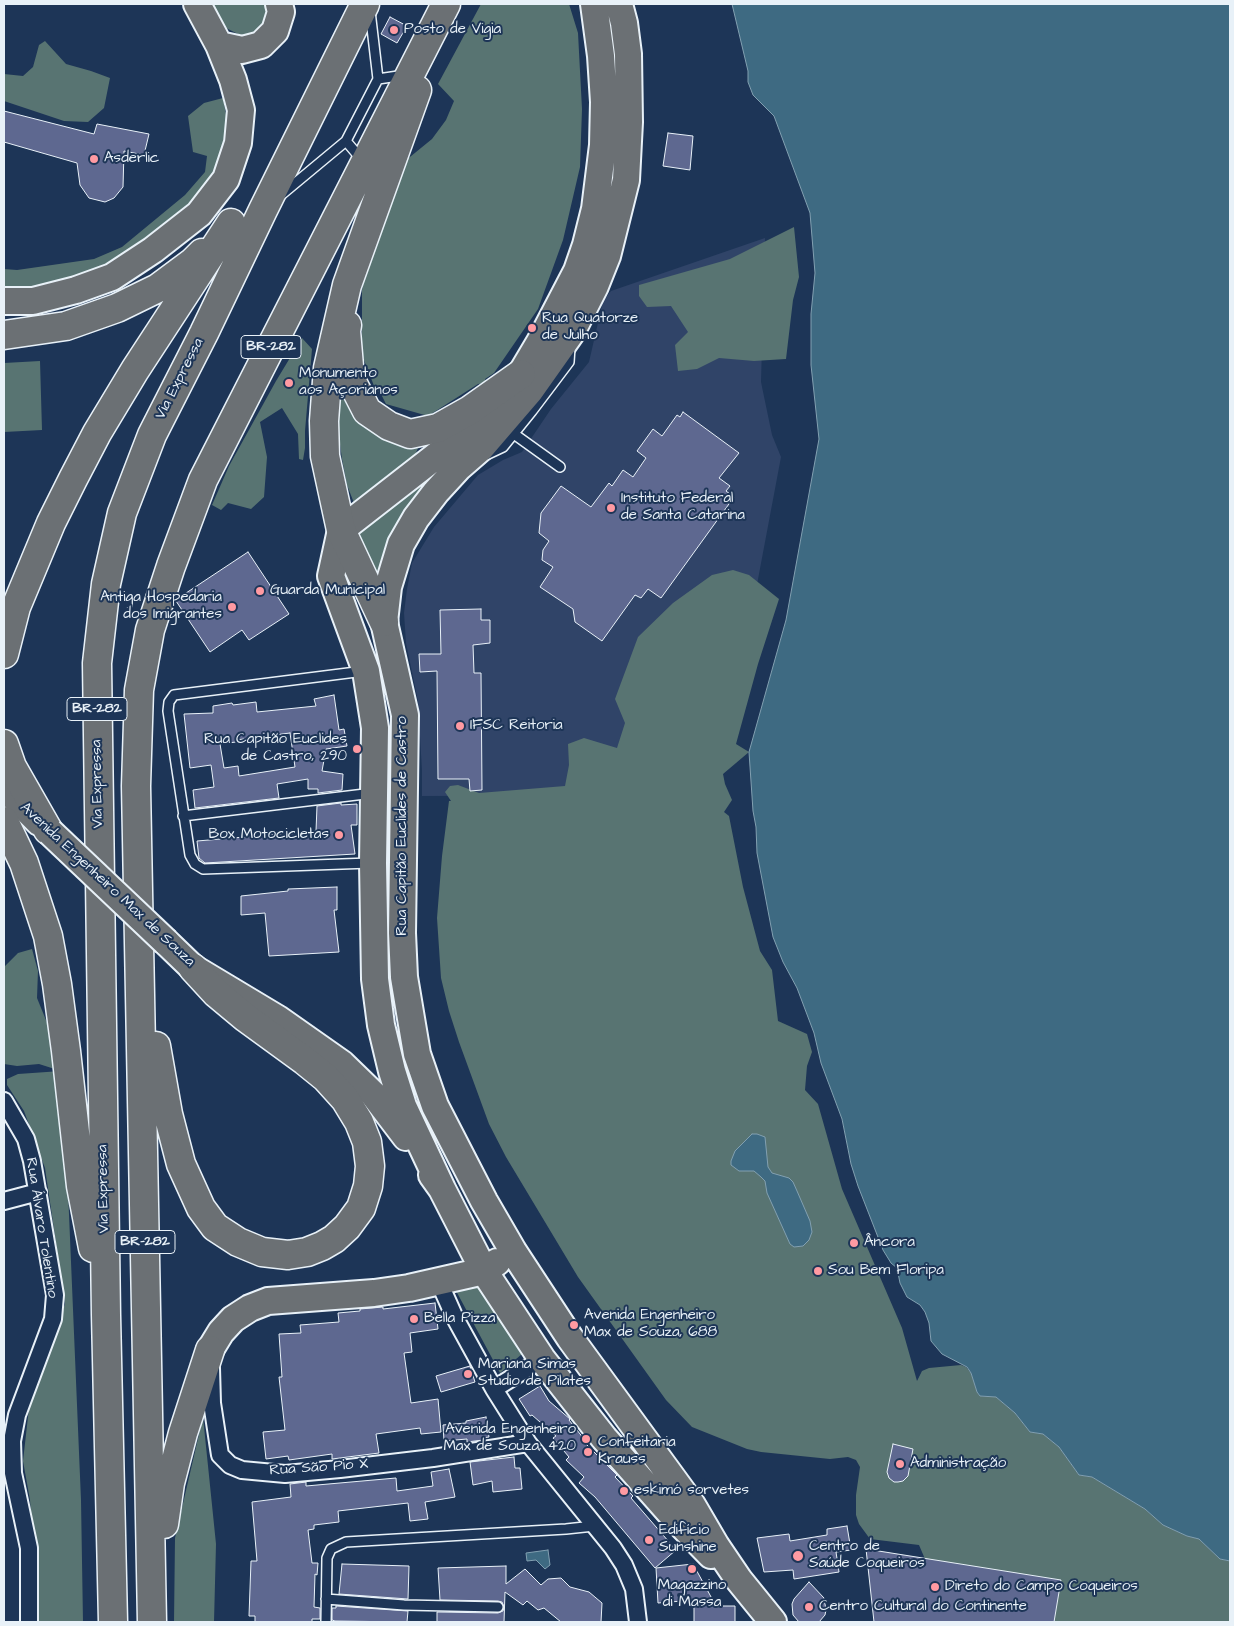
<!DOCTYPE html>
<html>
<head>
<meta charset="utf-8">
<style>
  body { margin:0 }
  #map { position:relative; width:1234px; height:1626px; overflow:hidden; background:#1d3557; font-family:"Architects Daughter",sans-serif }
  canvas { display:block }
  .frame { position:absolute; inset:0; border:5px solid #e8f1f8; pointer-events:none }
</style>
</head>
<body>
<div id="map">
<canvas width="1234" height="1626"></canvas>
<div class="frame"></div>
</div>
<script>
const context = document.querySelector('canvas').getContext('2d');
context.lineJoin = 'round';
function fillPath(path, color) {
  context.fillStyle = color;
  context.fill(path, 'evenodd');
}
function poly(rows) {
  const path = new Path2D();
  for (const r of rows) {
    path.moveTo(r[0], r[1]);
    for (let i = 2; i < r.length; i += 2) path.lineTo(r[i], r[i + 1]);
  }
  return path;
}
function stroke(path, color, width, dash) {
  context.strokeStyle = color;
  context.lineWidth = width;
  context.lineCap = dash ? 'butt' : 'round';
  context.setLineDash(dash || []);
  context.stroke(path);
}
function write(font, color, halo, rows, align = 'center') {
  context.font = font + ' "Architects Daughter",sans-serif';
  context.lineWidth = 4;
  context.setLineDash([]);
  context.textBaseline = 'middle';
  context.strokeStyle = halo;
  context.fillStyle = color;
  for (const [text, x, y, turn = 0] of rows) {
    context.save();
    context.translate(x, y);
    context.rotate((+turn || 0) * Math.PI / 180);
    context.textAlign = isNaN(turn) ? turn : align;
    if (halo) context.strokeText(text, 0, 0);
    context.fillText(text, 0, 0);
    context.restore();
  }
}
fillPath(poly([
  [765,238,761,382,772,435,781,457,749,627,708,795,422,796,422,771,418,701,406,643,404,613,407,589,412,563,434,527,478,475,503,460,522,452,551,409,589,362,603,301,611,291]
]), '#304468');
fillPath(poly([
  [205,4,266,4,268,12,266,23,252,36,242,36,224,27],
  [481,4,569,4,578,33,582,109,580,167,563,240,538,309,494,373,485,379,486,383,478,384,428,416,386,404,380,392,376,391,362,355,362,290,372,239,400,167,405,167,405,161,432,139,446,120,454,101,438,84],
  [45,41,66,64,91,71,110,78,104,108,88,122,64,121,4,101,4,74,23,76,33,67,39,45],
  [223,98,228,125,228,152,194,210,105,269,71,283,4,293,4,269,17,270,94,259,122,247,185,195,205,172,207,156,193,152,188,116,204,103],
  [794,227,799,277,793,300,786,359,754,361,719,358,697,369,678,371,675,345,688,332,671,306,647,307,639,296,639,285,730,259],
  [302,338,312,349,305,431,305,448,303,460,299,459,298,434,282,408,260,422,267,457,264,497,251,509,228,503,221,510,212,505,229,466,276,381],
  [40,361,42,430,4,432,4,363],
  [337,387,352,414,369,429,387,439,415,446,418,448,415,455,354,503,347,485,342,459,337,422],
  [480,431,408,507,392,533,384,551,375,583,357,535],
  [733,570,749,575,779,599,758,664,736,744,749,752,723,774,725,784,732,800,724,812,729,816,743,887,760,951,772,970,778,1021,807,1034,812,1052,807,1066,805,1090,818,1104,842,1189,902,1328,917,1381,922,1371,929,1368,961,1365,966,1367,971,1373,977,1392,980,1396,996,1397,1015,1413,1030,1432,1043,1434,1059,1447,1079,1475,1092,1477,1145,1509,1163,1525,1187,1536,1199,1539,1220,1559,1230,1561,1230,1622,1054,1622,1061,1580,925,1559,919,1545,870,1539,859,1524,856,1515,856,1495,860,1467,856,1460,848,1457,830,1459,761,1452,747,1449,692,1427,666,1400,578,1277,506,1157,489,1124,459,1042,449,1011,441,978,437,918,442,856,449,801,451,801,445,792,450,786,458,785,479,793,565,786,569,765,568,744,584,738,617,748,625,723,615,699,638,637,673,603,712,575],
  [32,949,38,971,37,998,50,1030,63,1071,81,1500,83,1622,38,1622,30,1500,23,1461,29,1408,65,1304,45,1168,24,1111,7,1085,7,1079,18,1074,61,1071,39,1064,17,1066,4,1064,4,967,18,953],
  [476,1282,522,1352,522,1354,500,1373,454,1287],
  [203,1417,216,1544,214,1622,174,1622,175,1538]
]), '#587472');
const water = poly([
  [732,4,1230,4,1230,1561,1220,1559,1199,1539,1187,1536,1163,1525,1145,1509,1092,1477,1079,1475,1059,1447,1043,1434,1030,1432,1015,1413,996,1397,980,1396,977,1392,971,1373,967,1367,942,1354,931,1341,929,1323,925,1312,920,1305,907,1297,900,1283,897,1268,891,1263,883,1250,858,1186,851,1164,842,1119,821,1063,814,1033,797,988,783,962,773,937,757,853,756,827,753,811,749,752,786,620,819,439,811,365,811,314,815,273,810,213,774,116,753,95,748,82,748,71,732,4],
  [752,1134,757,1134,765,1137,768,1167,772,1173,789,1178,793,1182,797,1191,810,1221,812,1232,809,1240,803,1246,794,1247,790,1244,767,1193,765,1181,761,1177,754,1171,739,1171,731,1165,731,1161,735,1151,752,1134],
  [548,1550,550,1565,545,1569,536,1560,527,1561,526,1553,548,1550]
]);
fillPath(water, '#3e6a82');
stroke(water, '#82a0b1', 1);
const building = poly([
  [390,17,407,26,397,43,381,34,390,17],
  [4,111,94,134,97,124,149,134,144,155,124,151,123,187,114,198,105,202,89,198,80,185,77,163,4,142,4,111],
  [668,133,693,136,690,170,663,166,668,133],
  [683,412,739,453,719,478,730,486,726,491,734,497,661,598,648,589,641,598,635,595,602,641,575,622,573,609,540,587,553,567,542,560,543,550,549,541,539,533,541,513,561,486,591,507,609,483,612,486,623,470,633,477,646,458,637,451,653,429,662,436,677,415,680,417,683,412],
  [248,552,289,614,249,640,242,630,210,652,176,601,177,599,248,552],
  [481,609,481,620,490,620,490,643,473,645,474,673,481,673,482,790,470,791,469,779,438,779,437,671,420,672,419,654,441,654,440,610,481,609],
  [334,695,339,730,344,729,347,746,326,749,322,771,343,774,342,790,318,793,318,789,308,789,308,779,277,784,279,798,195,808,193,790,214,787,211,765,190,768,184,714,213,713,213,706,232,703,233,705,256,702,257,712,316,706,314,699,334,695],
  [290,733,295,767,239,776,238,766,224,768,220,744,236,742,236,740,290,733],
  [341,803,341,805,357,804,357,825,351,825,355,854,205,863,199,858,197,841,316,831,317,806,341,803],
  [337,887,337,910,334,910,339,952,269,956,265,913,241,915,241,896,288,891,288,889,337,887],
  [435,1303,438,1329,410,1333,412,1352,404,1353,411,1403,438,1399,441,1432,421,1434,420,1428,376,1434,379,1453,332,1459,332,1454,289,1460,288,1456,266,1459,263,1432,285,1430,279,1377,282,1377,279,1334,301,1333,300,1325,339,1322,338,1313,360,1311,360,1309,383,1307,383,1309,435,1303],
  [470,1366,475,1382,441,1392,436,1376,470,1366],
  [540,1386,549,1401,570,1419,569,1420,584,1439,582,1440,617,1475,615,1477,633,1496,631,1498,676,1550,655,1568,595,1497,579,1483,584,1477,566,1460,569,1457,553,1438,556,1436,532,1415,530,1416,519,1399,540,1386],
  [486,1417,489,1437,482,1438,483,1440,467,1442,467,1439,444,1441,443,1425,466,1423,466,1421,486,1417],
  [893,1444,913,1449,908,1476,903,1481,898,1482,894,1482,889,1478,887,1472,893,1444],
  [514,1457,515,1468,520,1468,522,1489,493,1492,492,1481,473,1485,470,1462,514,1457],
  [449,1469,455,1497,425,1502,428,1519,410,1521,408,1503,338,1511,339,1522,314,1525,314,1529,308,1530,312,1563,318,1563,317,1575,315,1574,314,1607,320,1608,320,1619,312,1619,312,1622,255,1622,255,1616,249,1616,251,1561,257,1561,252,1502,291,1497,290,1484,306,1482,306,1486,396,1478,397,1491,433,1486,431,1472,449,1469],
  [847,1526,851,1550,836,1552,839,1572,794,1579,793,1570,764,1572,757,1538,789,1534,790,1541,827,1535,827,1529,847,1526],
  [866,1549,1061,1580,1054,1622,874,1622,866,1549],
  [342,1564,409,1566,408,1599,339,1594,342,1564],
  [693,1564,716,1606,735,1606,735,1622,694,1622,694,1600,658,1603,656,1568,693,1564],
  [506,1566,506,1584,525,1569,541,1585,548,1579,561,1578,570,1587,589,1592,602,1603,601,1622,561,1622,544,1608,538,1610,527,1601,523,1605,505,1592,504,1622,437,1622,437,1612,498,1613,503,1611,504,1607,502,1602,498,1601,440,1600,438,1568,506,1566],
  [809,1582,824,1598,826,1610,825,1615,819,1622,799,1622,793,1615,792,1604,794,1599,809,1582],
  [336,1606,408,1611,407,1622,335,1621,332,1620,332,1608,336,1608,336,1606]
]);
fillPath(building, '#5e6890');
stroke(building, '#e8f1f8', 1);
const service = poly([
  [378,79,405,75],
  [346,141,362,160],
  [281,195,346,141,378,79,370,11],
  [514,434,560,467],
  [486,455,503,447,532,411,569,362,570,347],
  [364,671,174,695,169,702,168,711,190,855,195,864,203,869,370,863],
  [183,816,373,793],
  [326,1599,404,1605,498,1607],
  [326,1622,327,1558,331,1549,346,1542,566,1529,594,1526]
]);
const minor = poly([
  [4,1101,26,1139,32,1161,55,1295,53,1319,17,1415,12,1441,13,1473,29,1548,29,1622],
  [4,1201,38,1192],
  [439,1282,455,1318,494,1389,528,1443,613,1548,624,1565,634,1589,638,1622],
  [211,1368,212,1403,220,1455,230,1465,242,1470,285,1474,340,1469,433,1458,528,1443],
  [494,1389,542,1359]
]);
const primary = poly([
  [619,4,624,23,628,54,629,122,626,180,607,256,595,286,571,333,530,391,481,448,458,468,436,492,416,518,401,544,388,587,384,622,405,715,402,933,404,977,417,1054,435,1106,484,1201,513,1251,570,1338,692,1505,716,1546,739,1580,773,1622],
  [219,45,242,50,261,45,275,31,281,12,279,4],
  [4,301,33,301,76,290,112,277,153,250,199,214,226,179,238,143,241,110,233,80,219,45,197,4],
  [4,787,39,822],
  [166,942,193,968,278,1019,342,1064,374,1095,406,1137],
  [432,1175,442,1189,484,1271,542,1359,604,1438,673,1516,711,1555],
  [442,1189,403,1106,392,1071,381,1025,375,979,373,863,375,728,366,671,331,576,341,530,454,442,502,399,521,374,540,342,577,271,586,245,595,209,603,145,604,102,601,56,594,4],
  [210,1350,221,1332,233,1319,250,1308,268,1301,374,1293,409,1288,484,1271,497,1262]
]);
const motorway = poly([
  [347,325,346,331,350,378,367,411,389,426,410,434,438,428,470,410,521,374],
  [4,335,66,326,117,308,158,288,193,262,202,253],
  [384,622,341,530,325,456,324,421,328,368,347,285,417,90],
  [4,654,16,607,51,523,73,479,97,433,135,370,231,223],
  [4,744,12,767,48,830],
  [4,821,24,863,48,936,57,984,66,1051,81,1186,93,1248],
  [156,1046,168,1114,181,1164,201,1208,215,1227,238,1242,262,1252,288,1255,307,1252,322,1246,334,1239,347,1227,361,1208,368,1186,370,1166,367,1142,359,1122,345,1099,326,1078,305,1061,246,1018,216,993,193,968],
  [164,1524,170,1483,183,1433,210,1350],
  [113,1622,106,1315,97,663,106,584,122,513,152,435,204,333,263,210,365,4],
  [152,1622,136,786,139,690,150,630,171,566,203,480,446,4]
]);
stroke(service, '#e8f1f8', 12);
stroke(minor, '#e8f1f8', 20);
stroke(primary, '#e8f1f8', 30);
stroke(motorway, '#e8f1f8', 31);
stroke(service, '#1d3557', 9);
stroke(minor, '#1d3557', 16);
stroke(primary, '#6b7074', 26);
stroke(motorway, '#6b7074', 28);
const primaryBridge = poly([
  [50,832,166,942]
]);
stroke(primaryBridge, '#e8f1f8', 30, []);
stroke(primaryBridge, '#6b7074', 26);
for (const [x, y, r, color] of [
  [394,30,5,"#ff9aa2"],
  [94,159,5,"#ff9aa2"],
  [532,328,5,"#ff9aa2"],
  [289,383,5,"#ff9aa2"],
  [611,508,5,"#ff9aa2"],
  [260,591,5,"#ff9aa2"],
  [232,607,5,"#ff9aa2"],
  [460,726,5,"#ff9aa2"],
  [357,749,5,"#ff9aa2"],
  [339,835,5,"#ff9aa2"],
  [854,1243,5,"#ff9aa2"],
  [818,1271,5,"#ff9aa2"],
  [414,1319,5,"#ff9aa2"],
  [574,1325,5,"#ff9aa2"],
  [468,1374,5,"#ff9aa2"],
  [586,1439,5,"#ff9aa2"],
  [588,1452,5,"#ff9aa2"],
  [900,1464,5,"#ff9aa2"],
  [624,1491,5,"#ff9aa2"],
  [649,1540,5,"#ff9aa2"],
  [798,1556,6,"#ff9aa2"],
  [692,1569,5,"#ff9aa2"],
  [935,1587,5,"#ff9aa2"],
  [809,1607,5,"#ff9aa2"]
]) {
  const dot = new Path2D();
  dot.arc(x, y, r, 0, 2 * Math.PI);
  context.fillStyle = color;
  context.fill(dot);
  stroke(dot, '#1d3557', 2);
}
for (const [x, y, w] of [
  [271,347,60],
  [97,709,60],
  [145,1242,60]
]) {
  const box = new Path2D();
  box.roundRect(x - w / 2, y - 11.5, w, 23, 4);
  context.fillStyle = '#1d3557';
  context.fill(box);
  stroke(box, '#e8f1f8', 1);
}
write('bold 14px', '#e8f1f8', null, [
  ["BR-282",271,347],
  ["BR-282",97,709],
  ["BR-282",145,1242]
]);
write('15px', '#e8f1f8', '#1d3557', [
  ["Posto de Vigia",404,30],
  ["Asderlic",104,159],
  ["Rua Quatorze",542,319],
  ["de Julho",542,336],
  ["Monumento",299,374],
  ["aos Açorianos",299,391],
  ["Instituto Federal",621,499],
  ["de Santa Catarina",621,516],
  ["Guarda Municipal",270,591],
  ["Antiga Hospedaria",222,598,"right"],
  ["dos Imigrantes",222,615,"right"],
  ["IFSC Reitoria",470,726],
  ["Rua Capitão Euclides",347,740,"right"],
  ["de Castro, 290",347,757,"right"],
  ["Box Motocicletas",329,835,"right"],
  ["Âncora",864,1243],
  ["Sou Bem Floripa",828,1271],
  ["Avenida Engenheiro",584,1316],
  ["Max de Souza, 688",584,1333],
  ["Bella Pizza",424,1319],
  ["Mariana Simas",478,1365],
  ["Studio de Pilates",478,1382],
  ["Avenida Engenheiro",576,1430,"right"],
  ["Max de Souza, 420",576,1447,"right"],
  ["Confeitaria",598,1443],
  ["Krauss",598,1460],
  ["Administração",910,1464],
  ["eskimó sorvetes",634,1491],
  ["Edifício",659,1531],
  ["Sunshine",659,1548],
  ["Centro de",809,1547],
  ["Saúde Coqueiros",809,1564],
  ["Magazzino",692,1586,"center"],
  ["di Massa",692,1603,"center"],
  ["Direto do Campo Coqueiros",945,1587],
  ["Centro Cultural do Continente",819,1607]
], 'left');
write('15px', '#e8f1f8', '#1d3557', [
  ["Via Expressa",180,379,-63],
  ["Via Expressa",98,784,-91],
  ["Rua Capitão Euclides de Castro",403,826,-90],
  ["Avenida Engenheiro Max de Souza",107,885,43],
  ["Via Expressa",104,1189,-91],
  ["Rua Álvaro Tolentino",41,1228,81],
  ["Rua São Pio X",319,1468,-4]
]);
</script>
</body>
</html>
